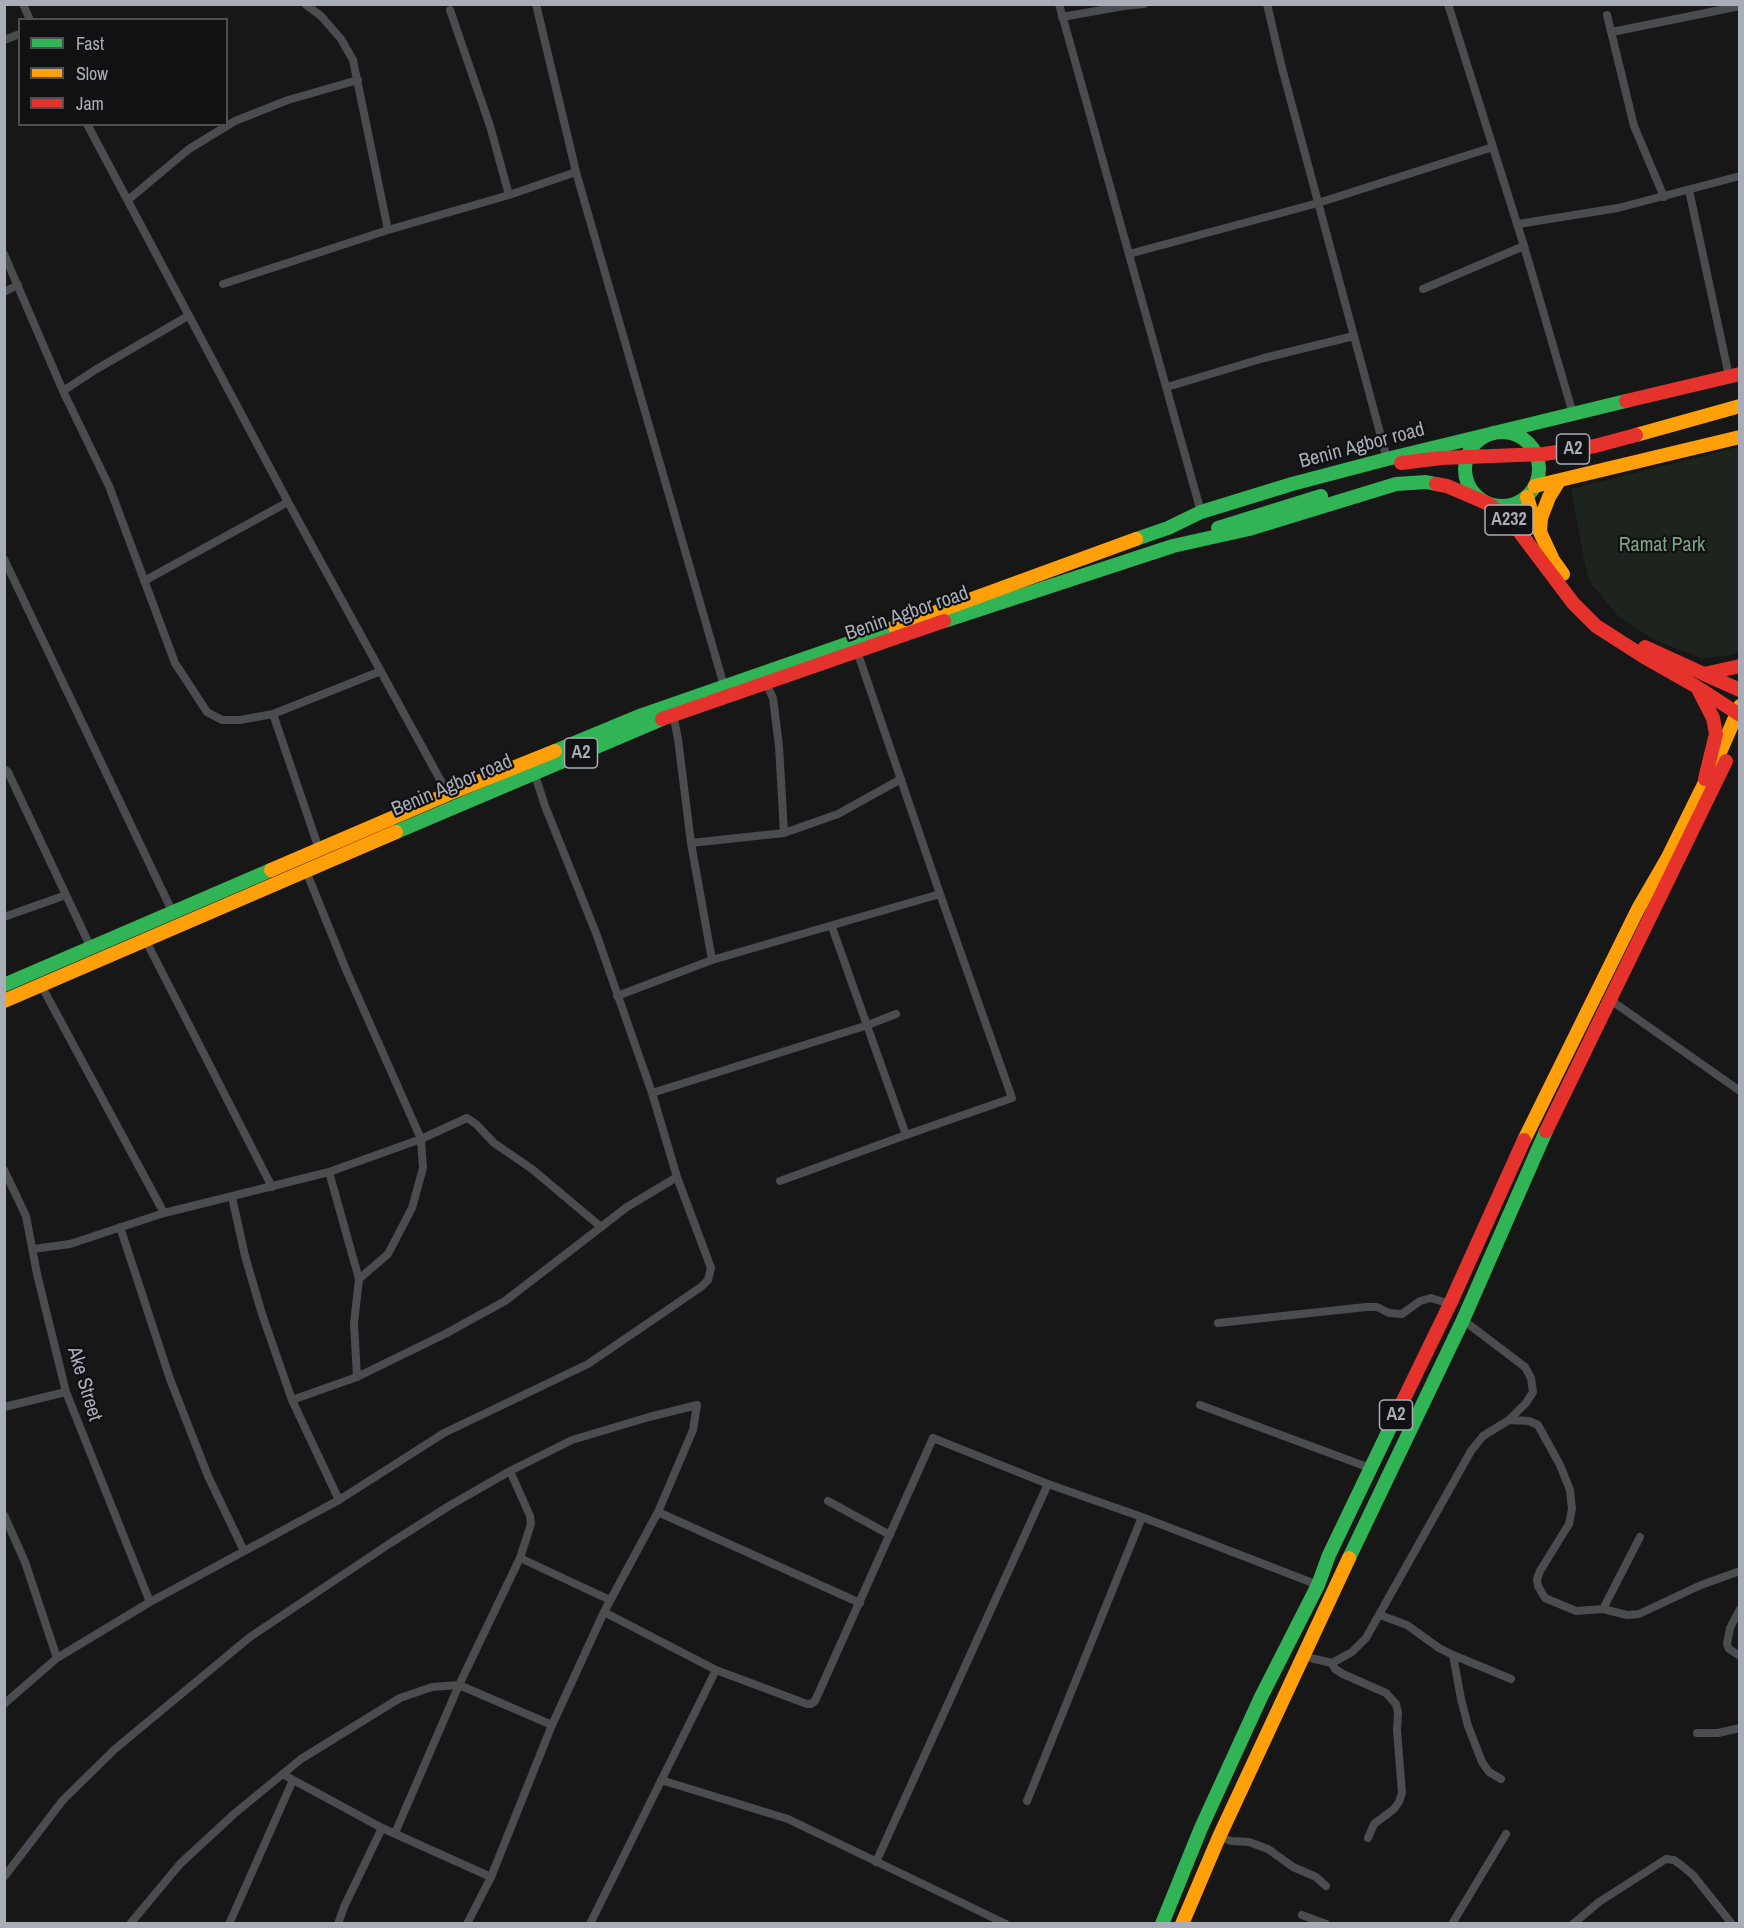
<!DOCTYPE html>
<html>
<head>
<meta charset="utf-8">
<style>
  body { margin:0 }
  #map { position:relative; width:1744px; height:1928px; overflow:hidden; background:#171717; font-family:"Archivo Narrow",sans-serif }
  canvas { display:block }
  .frame { position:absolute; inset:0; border:6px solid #a8adb8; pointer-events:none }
  .legend { position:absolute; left:18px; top:18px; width:210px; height:108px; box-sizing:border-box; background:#111113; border:2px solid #4d4f55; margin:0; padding:8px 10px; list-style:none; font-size:18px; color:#a8adb8 }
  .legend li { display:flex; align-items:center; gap:12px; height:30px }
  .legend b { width:30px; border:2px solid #4d4f55 }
</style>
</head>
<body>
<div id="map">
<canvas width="1744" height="1928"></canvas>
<div class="frame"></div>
<ul class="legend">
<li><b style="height:8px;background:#30b455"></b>Fast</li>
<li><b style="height:8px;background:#ff9f0a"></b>Slow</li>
<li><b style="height:8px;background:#e5322d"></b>Jam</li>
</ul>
</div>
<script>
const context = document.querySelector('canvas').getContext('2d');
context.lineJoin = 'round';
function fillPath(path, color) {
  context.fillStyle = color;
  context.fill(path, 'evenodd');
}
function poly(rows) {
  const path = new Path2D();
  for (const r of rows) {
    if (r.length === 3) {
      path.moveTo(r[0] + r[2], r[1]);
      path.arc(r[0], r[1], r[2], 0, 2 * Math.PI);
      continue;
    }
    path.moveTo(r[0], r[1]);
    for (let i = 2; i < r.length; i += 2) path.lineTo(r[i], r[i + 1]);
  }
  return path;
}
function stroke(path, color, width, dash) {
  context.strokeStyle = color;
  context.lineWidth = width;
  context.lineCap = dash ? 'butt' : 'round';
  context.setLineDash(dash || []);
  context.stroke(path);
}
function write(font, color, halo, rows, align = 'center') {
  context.font = font + ' "Archivo Narrow",sans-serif';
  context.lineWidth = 4.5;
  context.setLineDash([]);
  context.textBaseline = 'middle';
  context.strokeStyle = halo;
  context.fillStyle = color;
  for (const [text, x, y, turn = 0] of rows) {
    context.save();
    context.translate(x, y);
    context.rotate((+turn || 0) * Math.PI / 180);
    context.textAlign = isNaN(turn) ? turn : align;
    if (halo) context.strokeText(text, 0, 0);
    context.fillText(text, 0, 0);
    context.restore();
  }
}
fillPath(poly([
  [1739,447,1739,652,1727,656,1701,658,1657,641,1619,617,1589,581,1585,564,1571,489]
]), '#1d241e');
stroke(poly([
  [23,4,30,20],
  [305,4,321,16,341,39,353,60,388,230],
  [536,4,576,172,724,686],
  [1059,4,1201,512],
  [1267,4,1282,68,1387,459],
  [1448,4,1524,246,1573,414],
  [450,10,490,126,509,195],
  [1607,15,1634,126,1664,197],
  [1062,17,1124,6,1144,4],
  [1612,32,1740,6],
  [4,40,20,34],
  [87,124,288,502,448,794],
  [1689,190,1729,376],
  [128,200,189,149,235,121,288,100,358,80],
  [1518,224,1618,208,1740,176],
  [4,254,63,391,95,370,188,316],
  [1129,254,1318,203,1493,147],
  [223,284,388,230,509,195,576,172],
  [1423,289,1524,246],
  [4,292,18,285],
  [1167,387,1264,358,1354,336],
  [63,391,109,486,175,663,207,712,222,720,240,720,273,714,381,671],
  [4,559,172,911],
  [144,581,288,502],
  [766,683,773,698,779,746,784,833],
  [273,714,319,849],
  [673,714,678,739,691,843,712,960],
  [4,769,8,772,91,948],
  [691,843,784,833,838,814,901,779],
  [306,871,347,972,421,1139,423,1168,412,1208,388,1254,359,1279],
  [4,917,66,895],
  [832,927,906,1135],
  [146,941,272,1187],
  [41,985,164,1213],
  [617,996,712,960,940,894],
  [1609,999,1740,1091],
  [652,1093,868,1025,896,1014],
  [4,1170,26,1216,37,1274,66,1392,150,1602],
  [329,1172,359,1279,354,1323,357,1377],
  [780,1181,906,1135,1012,1098,940,894,856,648],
  [232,1197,245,1256,262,1314,292,1400,339,1500],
  [120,1227,170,1379,208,1476,244,1551],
  [33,1249,70,1244,164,1213,329,1172,421,1139,467,1118,476,1124,494,1143,532,1169,601,1227],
  [1218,1323,1366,1307,1377,1307,1389,1313,1402,1314,1420,1301,1431,1298,1450,1304],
  [292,1400,357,1377,445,1334,505,1301,627,1207,677,1177],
  [1200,1405,1370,1468],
  [4,1407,66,1392],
  [1509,1420,1529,1421,1538,1425,1560,1465,1570,1490,1572,1509,1569,1524,1540,1571,1537,1579,1538,1586,1545,1598,1576,1611,1603,1609,1640,1537],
  [828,1501,890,1535],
  [658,1512,860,1603],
  [4,1515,25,1562,57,1658],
  [520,1558,610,1600],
  [1603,1609,1627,1615,1639,1614,1701,1585,1740,1571],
  [1740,1609,1730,1628,1727,1644,1729,1649,1740,1656],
  [604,1612,716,1670,807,1704,811,1704,815,1701,933,1438,1048,1484,1142,1517,1318,1585],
  [1380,1615,1407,1625,1439,1648,1453,1655,1511,1679],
  [1453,1655,1461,1699,1468,1726,1482,1762,1489,1772,1501,1779],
  [1302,1656,1332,1663,1352,1652,1366,1638,1471,1451,1483,1436,1509,1420,1526,1403,1533,1392,1531,1378,1525,1367,1463,1320],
  [1332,1663,1335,1669,1343,1674,1386,1693,1396,1704,1398,1713,1397,1730,1402,1793,1399,1802,1394,1809,1374,1824,1368,1838],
  [4,1704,57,1658,150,1602,339,1500,444,1433,588,1364,701,1287,708,1280,711,1268,677,1177,652,1093,596,933,545,806,534,772],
  [1697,1733,1718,1733,1740,1728],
  [284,1775,382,1828,491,1877],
  [661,1780,788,1819,1006,1924],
  [1027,1801,1142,1517],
  [395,1833,459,1685,520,1558,531,1524,530,1516,510,1471],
  [1219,1837,1231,1841,1249,1842,1268,1849,1293,1867,1316,1877,1326,1886],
  [876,1862,1048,1484],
  [4,1877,63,1800,115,1749,250,1637,389,1544,449,1506,510,1471,572,1440,649,1417,697,1405,693,1430,658,1512,604,1612,552,1725,491,1877,467,1924],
  [1302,1915,1326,1924],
  [130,1924,180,1864,234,1814,301,1759,400,1698,432,1687,459,1685,552,1725],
  [229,1924,293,1780],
  [338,1924,344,1907,382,1828],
  [590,1924,716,1670],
  [1452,1924,1506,1834],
  [1573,1924,1599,1902,1666,1859,1674,1860,1681,1865,1693,1875,1732,1924]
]), '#4b4c50', 8);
stroke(poly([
  [1502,469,37],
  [1218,528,1321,496],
  [1136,539,1168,528,1201,512,1292,484,1387,459,1626,401],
  [944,621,1173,546,1249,529,1396,484,1426,482,1436,484],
  [555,751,642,715,895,627],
  [396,832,662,719],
  [4,985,271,870],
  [1349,1558,1463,1320,1546,1131],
  [1162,1924,1201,1828,1261,1697,1318,1585,1329,1555,1400,1407]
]), '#30b455', 14);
stroke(poly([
  [1535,486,1740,437],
  [1527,497,1533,517,1553,560,1563,574],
  [1540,532,1541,518,1549,497,1559,481],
  [895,627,1136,539],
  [271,870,448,794,555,751],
  [4,1001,396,832],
  [1524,1140,1638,909,1667,859,1721,750,1740,706],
  [1182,1924,1219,1837,1349,1558]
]), '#ff9f0a', 14);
stroke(poly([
  [1626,401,1740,374],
  [1436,484,1447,486,1489,504,1512,522,1573,603,1596,626,1646,658,1697,687,1713,718,1716,734,1705,779],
  [1645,647,1704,674,1740,666],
  [1704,674,1740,690],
  [1700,689,1740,715],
  [662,719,944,621],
  [1546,1131,1726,761],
  [1400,1407,1450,1304,1524,1140]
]), '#e5322d', 14);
stroke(poly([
  [1636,435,1740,406]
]), '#ff9f0a', 14);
stroke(poly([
  [1401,463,1441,458,1544,454,1595,446,1636,435]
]), '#e5322d', 14);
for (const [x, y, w] of [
  [1573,449,33],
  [1509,520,48],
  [581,753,33],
  [1396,1415,33]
]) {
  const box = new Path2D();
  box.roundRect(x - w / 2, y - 15, w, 30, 4.5);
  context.fillStyle = '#111113';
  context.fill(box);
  stroke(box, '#a8adb8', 1.5);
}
write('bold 18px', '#a8adb8', null, [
  ["A2",1573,449],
  ["A232",1509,520],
  ["A2",581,753],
  ["A2",1396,1415]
]);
write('20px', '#a8adb8', '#111113', [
  ["Benin Agbor road",1362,446,-15],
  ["Benin Agbor road",907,614,-19],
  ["Benin Agbor road",452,786,-23],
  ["Ake Street",84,1384,73]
]);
write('20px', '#7fa381', '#111113', [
  ["Ramat Park",1662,546]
]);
</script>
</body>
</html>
